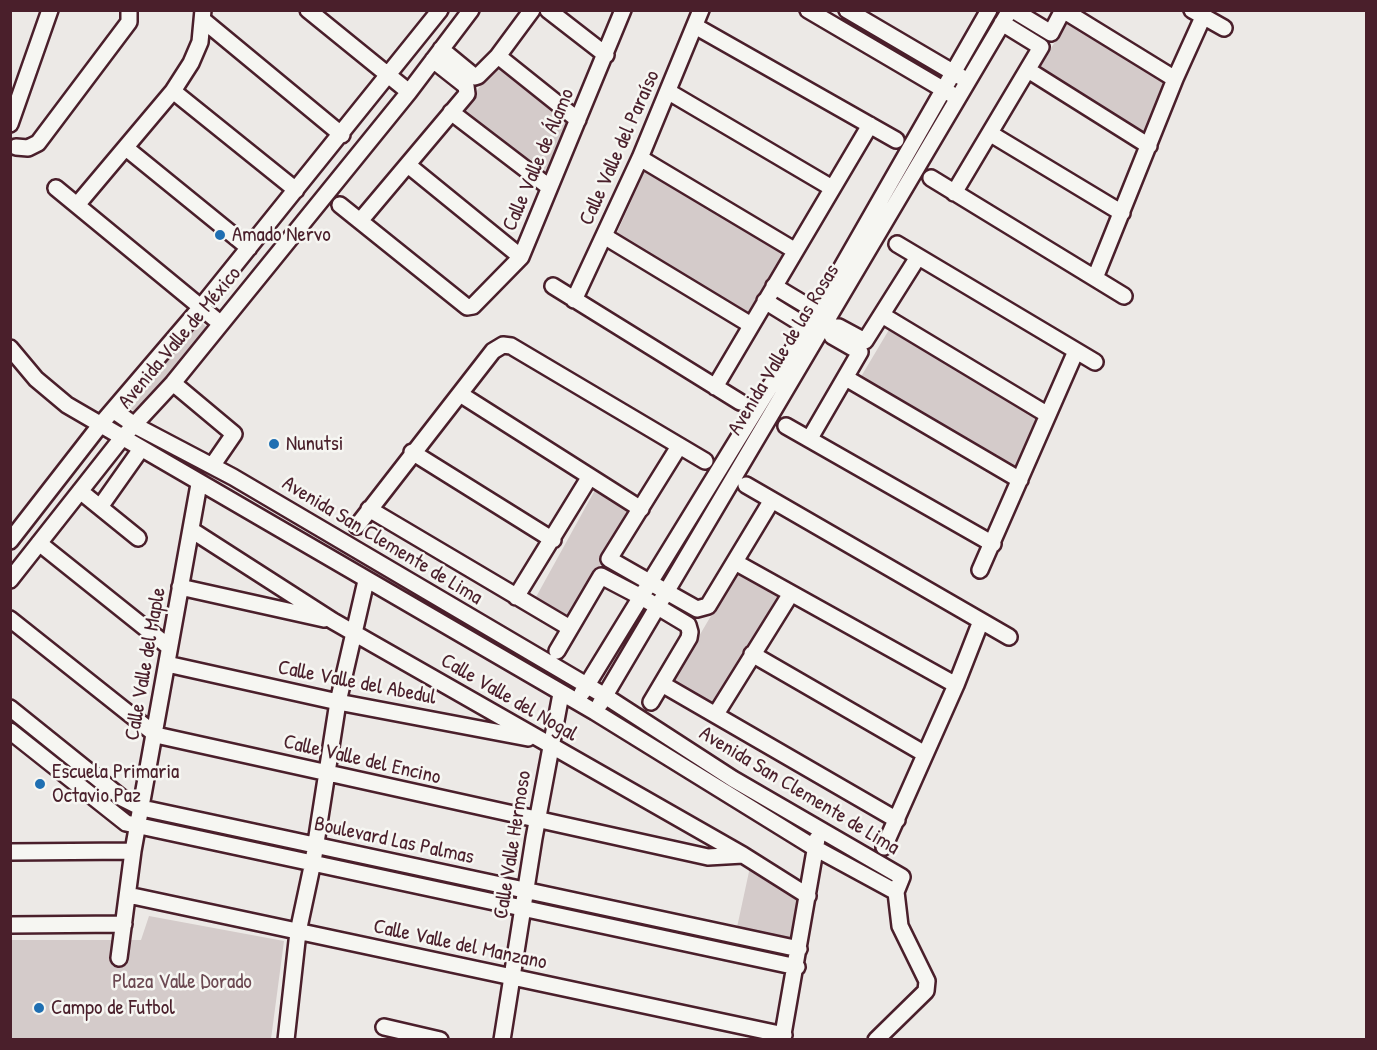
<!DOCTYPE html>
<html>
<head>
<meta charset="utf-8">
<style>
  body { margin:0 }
  #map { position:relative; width:1377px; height:1050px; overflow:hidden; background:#ece9e6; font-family:"Patrick Hand",sans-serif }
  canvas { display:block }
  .frame { position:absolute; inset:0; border:12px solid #4a1f2b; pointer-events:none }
</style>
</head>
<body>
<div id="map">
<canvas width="1377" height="1050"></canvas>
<div class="frame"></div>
</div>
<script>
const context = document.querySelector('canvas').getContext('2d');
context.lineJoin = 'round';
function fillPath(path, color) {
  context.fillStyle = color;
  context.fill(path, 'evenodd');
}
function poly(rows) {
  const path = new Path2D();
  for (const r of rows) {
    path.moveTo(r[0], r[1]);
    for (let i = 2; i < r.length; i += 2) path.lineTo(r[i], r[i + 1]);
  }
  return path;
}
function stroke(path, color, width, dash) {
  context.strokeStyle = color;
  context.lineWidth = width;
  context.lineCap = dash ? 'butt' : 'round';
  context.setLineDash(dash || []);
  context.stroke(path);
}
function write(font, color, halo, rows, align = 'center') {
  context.font = font + ' "Patrick Hand",sans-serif';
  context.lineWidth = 5;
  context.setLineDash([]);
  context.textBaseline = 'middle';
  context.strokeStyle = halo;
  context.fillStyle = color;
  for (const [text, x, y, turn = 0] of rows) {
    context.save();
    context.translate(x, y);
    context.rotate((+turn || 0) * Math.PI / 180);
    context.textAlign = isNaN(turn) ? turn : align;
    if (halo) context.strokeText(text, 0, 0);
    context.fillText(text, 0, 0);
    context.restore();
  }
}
fillPath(poly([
  [1068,22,1169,81,1151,137,1038,68],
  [499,59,573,123,548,176,462,112],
  [646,168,788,253,748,318,616,235],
  [199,321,208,328,141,416,131,409],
  [890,328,1037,417,1017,472,859,380],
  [595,490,631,511,571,617,536,597],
  [737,572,779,596,713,704,673,680],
  [750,867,802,899,792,943,736,932],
  [149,916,284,941,271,1039,11,1040,11,940,141,940]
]), '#d4cbca');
const minor = poly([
  [308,10,409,92],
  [548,10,606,55],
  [808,10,951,94],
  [847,10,961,77],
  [1013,10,1051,33,1063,10],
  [1063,10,1175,79],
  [1192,10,1224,28],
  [203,20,342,135],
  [695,26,896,140],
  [441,49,475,77,478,76,498,56,532,10],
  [498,56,578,120],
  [1028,70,1149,146],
  [173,91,296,190],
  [669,92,832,188],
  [451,112,549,187],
  [10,124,50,10],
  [991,134,1122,213],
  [16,147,28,148,38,143,129,22,129,10],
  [126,148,249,248],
  [640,158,794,250],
  [408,165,521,257],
  [931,178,1124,296],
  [56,188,220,323],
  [954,193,1041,47,1002,23],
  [77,205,173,91,191,63,200,42,203,10],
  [340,205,467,307,473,306,521,257,623,10],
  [360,221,467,94,466,86,433,60],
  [604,236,751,325],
  [897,244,1095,362],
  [1095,278,1175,79,1203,17],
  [553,286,740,402],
  [774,286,809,307,812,319],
  [574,300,640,158,701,10],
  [765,301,799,322,812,319],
  [882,315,1048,415],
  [817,322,829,327,839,327,865,341,918,257],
  [10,348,36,379,67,405,595,712,815,848,896,892,902,877,733,779,605,696,233,477,136,426,113,410],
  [846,378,1020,480],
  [173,383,234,434,212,466],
  [715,387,870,125],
  [460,394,641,509],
  [786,426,993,544],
  [810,438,860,352,832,336,829,327],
  [678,448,609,559,665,591,697,609,708,606,772,500],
  [412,452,553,540],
  [746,485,1009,637],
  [80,491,138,538],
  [100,507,141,449],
  [369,509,570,628],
  [357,526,493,351,503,345,511,346,705,461],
  [193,531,333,621,743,855,808,896],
  [10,541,101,424,201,307,440,10],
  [39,543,169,647],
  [735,562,956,685],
  [980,570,1076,351],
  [10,580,122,438,173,383,409,92,471,10],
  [180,587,324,619],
  [516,597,589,478],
  [10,619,156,735,708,857,743,855],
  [557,651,601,576,643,598,688,625,690,632,689,638,651,702],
  [752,654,925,754],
  [167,664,338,702,528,738],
  [662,684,897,820],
  [582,693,822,302,989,10],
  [600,704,1010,10],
  [10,708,122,798,142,808,799,949],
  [716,714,790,595],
  [10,731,126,823,797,967],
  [884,847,956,685,981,621],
  [10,852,133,851],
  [128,895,784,1035],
  [10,925,124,924],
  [119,958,133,851,199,484],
  [384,1027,440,1040],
  [286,1040,298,932,313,862,338,702,366,581],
  [502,1040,534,838,561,694],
  [782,1040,817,839],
  [876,1040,926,991,927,981,900,926,896,892]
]);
stroke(minor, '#4a1f2b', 20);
stroke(minor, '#f6f6f2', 15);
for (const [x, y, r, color] of [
  [220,235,6,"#1f6fb2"],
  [274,444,6,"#1f6fb2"],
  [40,784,6,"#1f6fb2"],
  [39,1008,6,"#1f6fb2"]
]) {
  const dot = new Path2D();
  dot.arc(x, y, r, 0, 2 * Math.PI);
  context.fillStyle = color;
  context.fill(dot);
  stroke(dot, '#f6f6f2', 2);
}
write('21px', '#4a1f2b', '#f6f6f2', [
  ["Calle Valle del Paraíso",620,148,-66],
  ["Calle Valle de Álamo",539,160,-67],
  ["Avenida Valle de México",180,338,-50],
  ["Avenida Valle de las Rosas",784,350,-59],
  ["Avenida San Clemente de Lima",382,541,31],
  ["Calle Valle del Maple",146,664,-80],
  ["Calle Valle del Abedul",357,683,11],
  ["Calle Valle del Nogal",509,698,30],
  ["Calle Valle del Encino",362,760,13],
  ["Avenida San Clemente de Lima",799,791,31],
  ["Boulevard Las Palmas",394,841,12],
  ["Calle Valle Hermoso",513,845,-81],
  ["Calle Valle del Manzano",460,945,12]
]);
write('21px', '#4a1f2b', '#f6f6f2', [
  ["Amado Nervo",232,235],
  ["Nunutsi",286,444],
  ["Escuela Primaria",52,772],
  ["Octavio Paz",52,796],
  ["Campo de Futbol",51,1008]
], 'left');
write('21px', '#6c4a53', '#f6f6f2', [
  ["Plaza Valle Dorado",182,982]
]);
</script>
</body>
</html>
